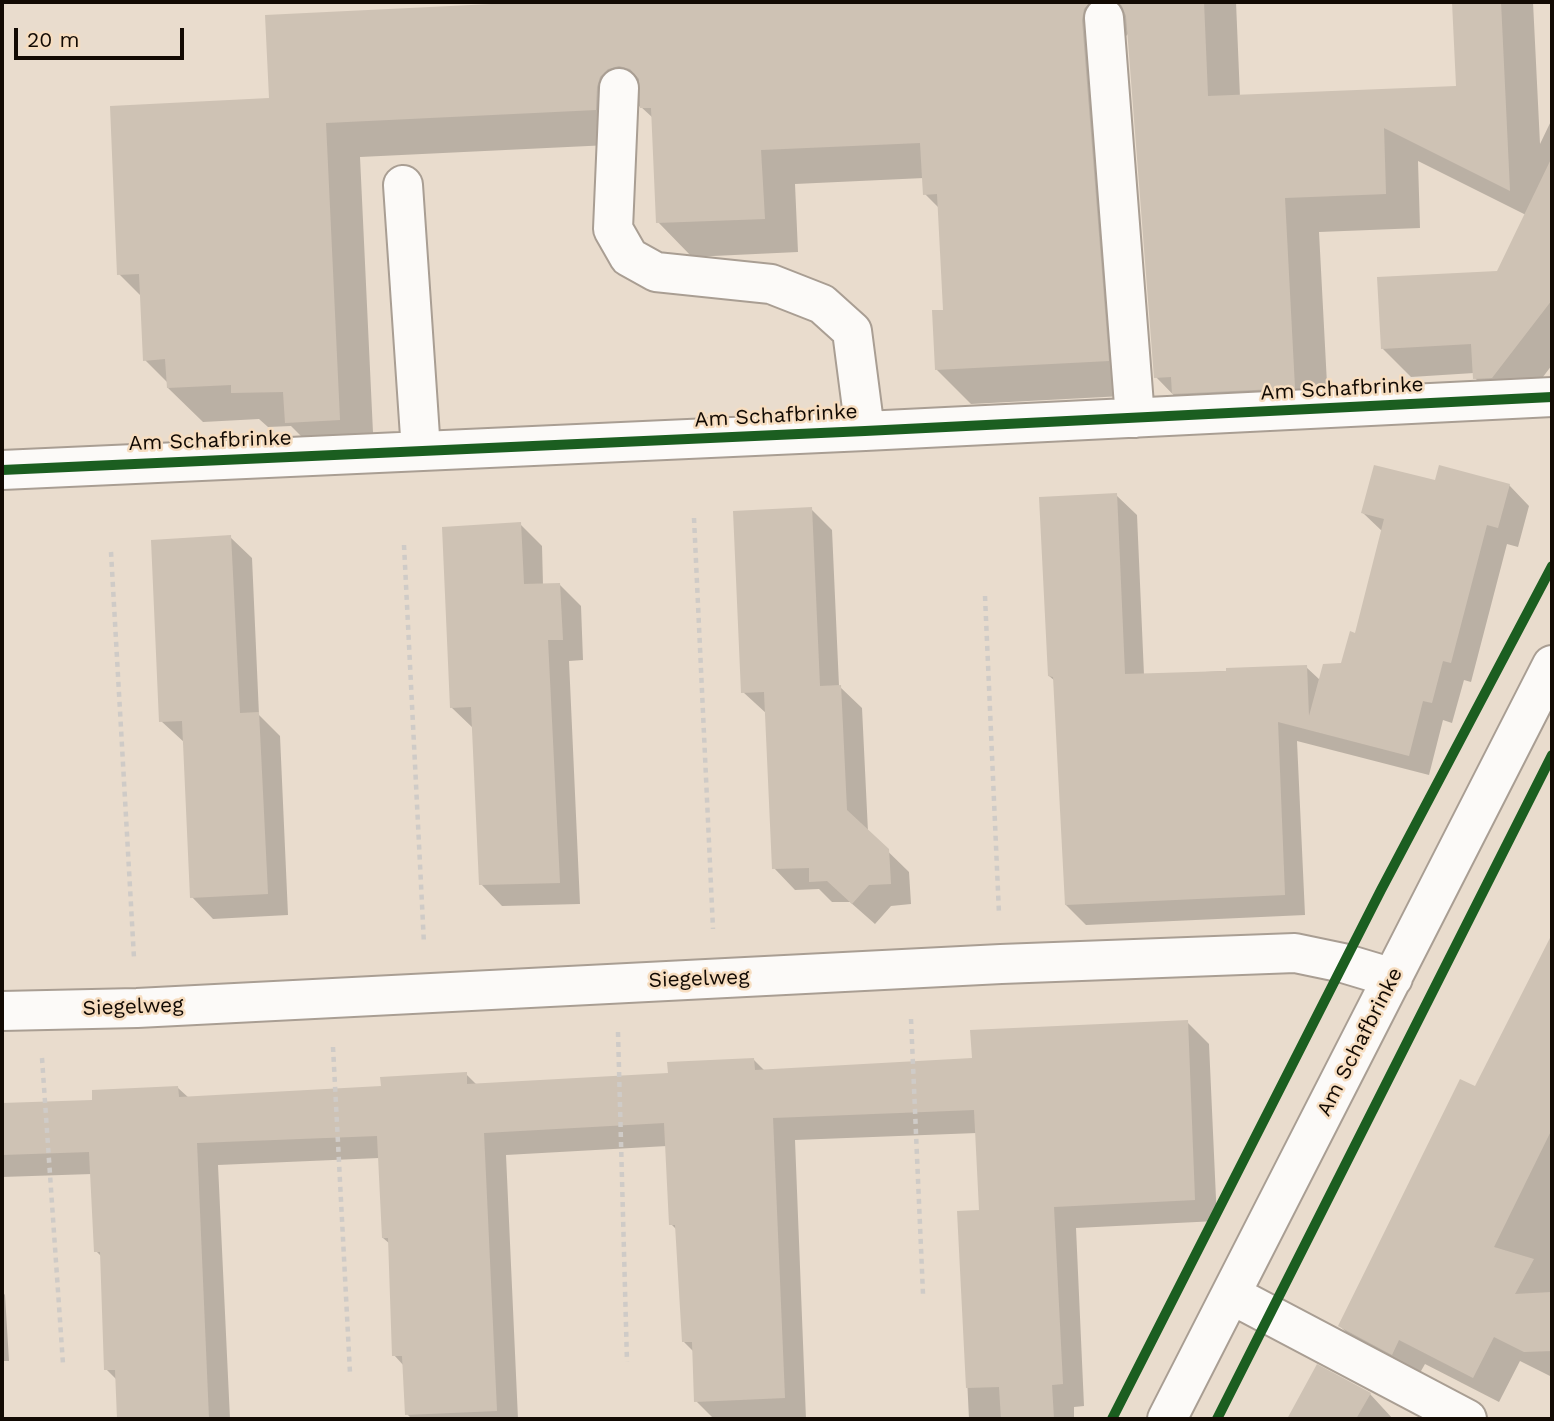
<!DOCTYPE html>
<html>
<head>
<meta charset="utf-8">
<style>
  body { margin:0 }
  #map { position:relative; width:1554px; height:1421px; overflow:hidden; background:#e9dccd; font-family:"Work Sans",sans-serif }
  canvas { display:block }
  .frame { position:absolute; inset:0; border:4px solid #120a03; pointer-events:none }
  .scale { position:absolute; left:14px; top:28px; width:170px; height:32px; box-sizing:border-box; border:4px solid #120a03; border-top:0; padding-left:9px; font-size:21px; line-height:24px; white-space:nowrap; color:#120a03; -webkit-text-stroke:5px #f6ddc0; paint-order:stroke }
</style>
</head>
<body>
<div id="map">
<canvas width="1554" height="1421"></canvas>
<div class="frame"></div>
<div class="scale">20 m</div>
</div>
<script>
const context = document.querySelector('canvas').getContext('2d');
context.lineJoin = 'round';
function fillPath(path, color) {
  context.fillStyle = color;
  context.fill(path, 'evenodd');
}
function poly(rows) {
  const path = new Path2D();
  for (const r of rows) {
    path.moveTo(r[0], r[1]);
    for (let i = 2; i < r.length; i += 2) path.lineTo(r[i], r[i + 1]);
  }
  return path;
}
function stroke(path, color, width, dash) {
  context.strokeStyle = color;
  context.lineWidth = width;
  context.lineCap = dash ? 'butt' : 'round';
  context.setLineDash(dash || []);
  context.stroke(path);
}
function write(font, color, halo, rows, align = 'center') {
  context.font = font + ' "Work Sans",sans-serif';
  context.lineWidth = 5;
  context.setLineDash([]);
  context.textBaseline = 'middle';
  context.strokeStyle = halo;
  context.fillStyle = color;
  for (const [text, x, y, turn = 0] of rows) {
    context.save();
    context.translate(x, y);
    context.rotate((+turn || 0) * Math.PI / 180);
    context.textAlign = isNaN(turn) ? turn : align;
    if (halo) context.strokeText(text, 0, 0);
    context.fillText(text, 0, 0);
    context.restore();
  }
}
fillPath(poly([
  [577,2,1236,2,1240,97,1458,88,1454,2,1533,2,1540,144,1552,119,1552,365,1521,406,1503,407,1475,378,1474,373,1411,377,1382,348,1498,273,1526,215,1418,161,1420,228,1319,232,1329,422,1190,412,1156,377,1129,33,1118,44,1142,395,971,404,936,369,945,311,940,209,925,194,924,178,795,184,798,252,692,257,658,222,653,118,640,106,634,112,630,144,360,157,374,454,321,456,291,426,268,427,259,419,203,422,168,388,168,383,145,360,142,297,119,274,271,99,267,16],
  [1436,483,1509,485,1529,506,1518,547,1507,544,1471,682,1464,680,1452,723,1443,720,1429,775,1297,741,1305,915,1086,925,1066,905,1055,681,1049,676,1116,495,1137,515,1144,675,1306,667,1320,680,1343,665,1356,635,1383,532,1363,513],
  [811,509,832,530,839,686,862,708,868,832,909,872,911,904,891,906,875,924,850,902,832,902,819,889,795,890,774,868,767,714,743,692],
  [520,524,542,546,543,585,559,584,581,606,583,660,569,661,580,904,502,906,481,884,474,729,451,707],
  [230,537,252,558,259,715,280,736,288,915,213,919,192,897,185,743,161,721],
  [1552,937,1552,1377,1520,1361,1499,1402,1425,1364,1417,1378,1365,1351,1340,1326,1475,1088],
  [1187,1022,1209,1044,1217,1221,1076,1228,1084,1406,1074,1407,1074,1419,969,1419,959,1212,980,1212,977,1133,795,1140,806,1419,714,1419,696,1401,694,1352,684,1342,677,1230,671,1224,667,1146,506,1155,518,1419,412,1419,407,1414,404,1366,394,1355,390,1244,383,1238,379,1158,218,1165,230,1419,119,1419,118,1381,106,1369,102,1257,96,1251,92,1174,2,1177,2,1105,94,1101,178,1088,189,1098,383,1087,466,1074,477,1085,670,1075,754,1060,765,1071,974,1060],
  [2,1291,5,1295,9,1361,2,1361],
  [1317,1367,1370,1394,1393,1419,1290,1419]
]), '#0003');
fillPath(poly([
  [533,2,1090,2,1084,9,1082,20,1109,361,935,370,932,310,943,310,937,194,923,195,920,143,761,150,765,219,656,223,651,108,640,108,639,79,630,69,619,66,608,69,600,77,597,87,596,110,326,123,340,420,285,423,283,392,231,393,231,385,167,388,165,359,143,361,139,274,117,275,110,106,269,98,265,15],
  [1118,2,1204,2,1208,96,1456,86,1452,2,1501,2,1510,191,1384,128,1386,194,1285,198,1295,388,1172,394,1171,377,1154,378,1126,16,1122,6],
  [1552,157,1552,300,1492,378,1473,379,1471,344,1381,349,1377,277,1497,271],
  [1374,465,1435,480,1439,465,1510,484,1498,528,1487,525,1451,663,1443,661,1432,703,1423,701,1409,756,1278,722,1285,895,1065,905,1053,677,1048,676,1039,497,1117,493,1125,674,1226,671,1226,668,1307,665,1309,716,1323,664,1341,663,1350,631,1355,633,1384,519,1361,513],
  [812,507,820,686,841,685,847,810,889,849,891,884,869,885,852,904,827,881,809,882,809,868,772,869,764,692,741,693,733,511],
  [521,522,524,584,560,583,563,640,548,640,560,883,479,885,471,707,450,708,442,527],
  [231,535,240,713,259,712,268,894,190,898,182,721,159,722,151,540],
  [1552,934,1552,1129,1494,1247,1534,1259,1515,1294,1552,1292,1552,1351,1524,1352,1494,1337,1473,1378,1399,1340,1392,1355,1338,1326,1460,1079,1475,1086],
  [1188,1020,1195,1200,1054,1207,1063,1384,1052,1385,1054,1419,1001,1419,999,1387,966,1388,957,1211,979,1210,974,1110,773,1118,785,1398,694,1402,692,1342,682,1342,675,1225,669,1225,664,1123,484,1133,497,1411,405,1415,402,1356,392,1356,388,1238,382,1238,377,1136,197,1143,209,1419,117,1419,115,1370,104,1370,100,1252,94,1252,89,1152,2,1155,2,1103,92,1100,92,1090,178,1086,179,1097,381,1086,380,1077,467,1072,467,1084,668,1073,667,1062,754,1058,755,1070,972,1058,970,1030],
  [1317,1364,1371,1393,1356,1419,1287,1419]
]), '#cec2b4');
const minor = poly([
  [1104,18,1135,418],
  [619,88,613,229,629,257,656,272,771,284,822,304,852,331,865,431],
  [403,185,421,451],
  [2,470,865,431,1552,397],
  [2,1011,137,1008,1001,964,1295,953,1343,963,1393,978],
  [1232,1295,1467,1419],
  [1167,1419,1552,665]
]);
stroke(minor, '#a99e93', 42);
stroke(poly([
  [694,518,713,929],
  [404,545,424,944],
  [111,552,134,958],
  [985,596,999,914],
  [911,1019,923,1294],
  [618,1032,627,1362],
  [333,1047,350,1373],
  [42,1058,63,1364]
]), '#cfcbc7', 4.5, [5, 5]);
stroke(minor, '#fcfaf8', 38);
stroke(poly([
  [2,470,865,431,1552,397],
  [1112,1419,1381,890,1552,566],
  [1217,1419,1552,755]
]), '#1b5e20', 10);
write('21px', '#120a03', '#f6ddc0', [
  ["Am Schafbrinke",1342,389,-3],
  ["Am Schafbrinke",776,416,-3],
  ["Am Schafbrinke",210,441,-2],
  ["Siegelweg",699,979,-2],
  ["Siegelweg",133,1007,-2],
  ["Am Schafbrinke",1360,1042,-63]
]);
</script>
</body>
</html>
